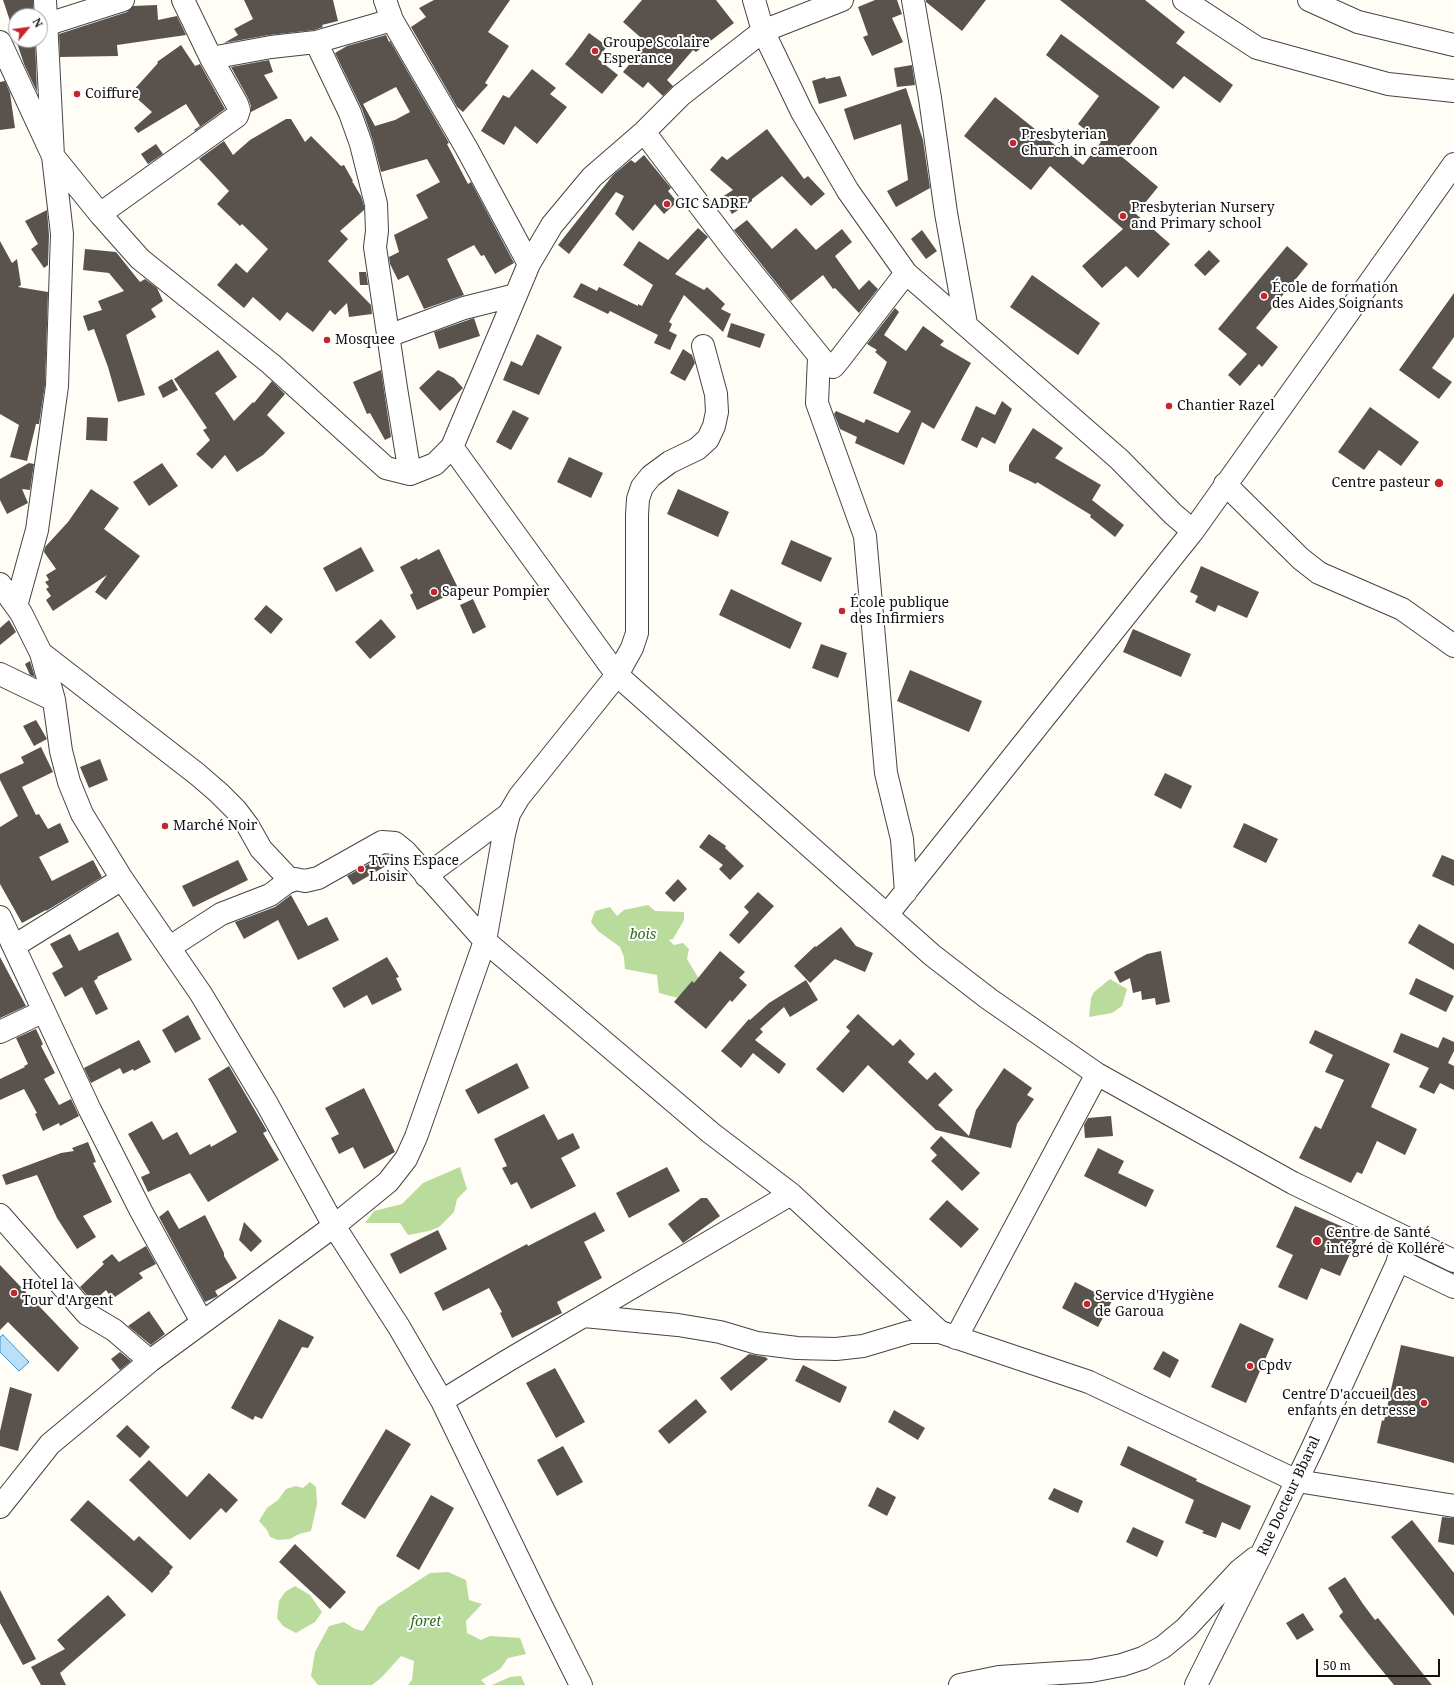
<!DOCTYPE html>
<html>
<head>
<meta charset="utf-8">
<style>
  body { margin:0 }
  #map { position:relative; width:1454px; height:1685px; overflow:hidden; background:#fffdf5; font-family:"Noto Serif",serif }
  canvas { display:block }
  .north { position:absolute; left:8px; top:8px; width:40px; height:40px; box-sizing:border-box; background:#fff; border:1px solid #a0a0a0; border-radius:50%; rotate:61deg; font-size:11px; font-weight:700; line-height:16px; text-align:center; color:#111 }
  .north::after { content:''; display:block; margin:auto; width:14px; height:18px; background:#c4262e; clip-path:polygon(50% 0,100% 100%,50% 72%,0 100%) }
  .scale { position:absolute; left:1316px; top:1659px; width:124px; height:18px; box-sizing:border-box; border:2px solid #111; border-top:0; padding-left:5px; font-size:12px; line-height:14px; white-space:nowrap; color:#111; -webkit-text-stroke:3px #fff; paint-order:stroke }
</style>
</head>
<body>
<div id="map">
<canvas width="1454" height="1685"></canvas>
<div class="north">N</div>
<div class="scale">50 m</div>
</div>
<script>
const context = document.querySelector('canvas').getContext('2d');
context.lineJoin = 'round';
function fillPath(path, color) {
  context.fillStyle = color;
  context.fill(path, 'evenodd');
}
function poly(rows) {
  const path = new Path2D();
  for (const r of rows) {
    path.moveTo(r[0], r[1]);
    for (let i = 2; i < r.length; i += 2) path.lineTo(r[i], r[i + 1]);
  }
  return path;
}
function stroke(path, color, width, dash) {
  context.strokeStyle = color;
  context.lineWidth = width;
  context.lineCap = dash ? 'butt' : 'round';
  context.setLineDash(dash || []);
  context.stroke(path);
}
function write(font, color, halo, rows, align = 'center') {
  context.font = font + ' "Noto Serif",serif';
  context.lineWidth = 4;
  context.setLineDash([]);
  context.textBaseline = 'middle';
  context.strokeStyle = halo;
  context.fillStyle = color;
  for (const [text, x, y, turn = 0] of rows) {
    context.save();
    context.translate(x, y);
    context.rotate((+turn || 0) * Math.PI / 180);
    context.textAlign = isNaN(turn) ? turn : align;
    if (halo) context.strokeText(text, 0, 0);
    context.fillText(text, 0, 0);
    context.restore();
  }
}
fillPath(poly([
  [648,905,655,911,684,912,684,920,673,939,669,940,674,945,683,943,689,949,687,959,702,984,686,1000,659,993,657,975,625,969,624,957,620,947,598,931,591,922,595,911,610,907,617,916,624,910],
  [1110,979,1127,989,1122,1006,1112,1013,1089,1017,1091,998,1094,992],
  [460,1167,467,1189,457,1199,454,1212,439,1227,429,1231,408,1235,400,1223,365,1223,374,1211,402,1204,423,1183],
  [310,1482,316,1487,317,1504,311,1531,299,1534,290,1539,278,1540,270,1537,267,1530,259,1521,267,1508,278,1500,286,1489,296,1486,303,1488],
  [448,1572,466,1580,469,1600,482,1604,466,1621,467,1633,481,1640,490,1636,520,1638,526,1654,508,1658,500,1669,481,1680,486,1685,408,1685,412,1680,414,1661,401,1656,382,1677,372,1685,318,1685,311,1676,315,1652,329,1626,344,1622,355,1629,363,1631,378,1607,430,1573],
  [295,1586,310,1595,322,1612,315,1622,296,1633,283,1626,277,1618,279,1601,285,1592],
  [521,1676,525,1685,492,1685,510,1677]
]), '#b9dc9c');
const water = poly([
  [3,1335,29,1362,19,1371,0,1352,0,1337,3,1335]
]);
fillPath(water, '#b9e0f7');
stroke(water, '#3f96cf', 1);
fillPath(poly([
  [3,0,33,0,33,16,16,16,16,39],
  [244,0,333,0,338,21,322,25,323,27,314,30,269,35,224,43,238,35,234,29,253,19],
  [434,0,510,0,488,32,509,46,485,83,488,85,463,112,457,107,411,27,426,17,419,8],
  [642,0,716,0,734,23,696,52,693,50,667,80,673,86,663,96,648,82,643,88,623,72,647,43,623,22],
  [875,0,897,0,902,14,892,18,903,42,872,56,863,37,868,35,858,7],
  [926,0,986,0,962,31,926,2],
  [1060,0,1145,0,1185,32,1176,43,1233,85,1220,103,1184,76,1173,89],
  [157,5,158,20,177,16,186,35,117,45,118,56,60,57,59,34,127,12,133,6],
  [589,33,607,46,598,59,618,75,602,94,565,64,572,56],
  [1061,34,1160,107,1121,156,1158,187,1136,214,1170,244,1138,278,1126,266,1102,288,1082,266,1123,229,1050,166,1031,190,964,136,995,97,1066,154,1067,152,1083,165,1101,142,1078,124,1099,96,1046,55],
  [386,35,389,42,390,41,449,143,447,144,468,184,471,182,514,263,495,274,484,255,481,256,474,245,447,259,464,295,424,309,408,275,398,280,390,264,389,257,399,252,394,235,428,218,416,195,440,182,427,159,381,172,373,141,362,109,335,53,347,46],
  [396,87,410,112,395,120,375,126,363,104],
  [16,40,35,40,37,92,24,64],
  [181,45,195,66,200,64,225,109,195,131,194,130,200,126,186,104,138,133,134,128,152,112,131,93,158,63,157,62],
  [269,60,273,72,264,75,278,98,251,112,251,106,248,98,231,67],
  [912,65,915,85,897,87,894,68],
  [532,69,556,88,550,94,567,107,537,144,515,126,504,145,481,131,503,95,509,98],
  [840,76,847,96,819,104,812,81,825,77,826,79],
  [5,81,10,93,15,128,0,130,0,82],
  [906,88,923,140,930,188,896,207,887,191,908,180,901,124,854,140,844,109],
  [286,119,291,119,305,142,311,136,341,166,344,165,353,181,352,181,361,196,364,206,364,210,340,231,348,239,328,261,371,305,372,314,349,317,347,303,335,315,330,310,313,332,287,312,280,321,253,297,244,308,217,285,236,263,247,273,268,249,242,224,240,226,217,204,229,191,199,159,224,141,233,155,250,140],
  [767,129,804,179,808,176,825,194,811,206,782,176,752,199,752,201,732,214,722,197,733,190,710,170,722,156,727,160],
  [156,144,163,154,148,164,141,154],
  [644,155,671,188,668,191,677,202,664,214,655,204,633,231,615,214,624,196,616,192,569,254,558,245,613,175,631,160,635,163],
  [47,210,49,235,48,265,44,268,31,249,38,244,25,221],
  [747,220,772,249,796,228,816,250,842,229,852,242,835,256,859,290,869,280,878,289,859,313,835,288,833,289,823,275,791,301,734,230],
  [698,228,708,237,675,274,704,290,707,287,725,304,721,309,731,314,723,332,684,295,669,322,672,324,669,331,677,335,670,350,654,343,658,335,610,311,608,314,573,297,581,283,597,291,599,287,638,306,638,304,642,306,653,285,623,265,639,241,668,260],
  [922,230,937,251,926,259,911,239],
  [0,241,12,263,17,259,21,285,18,287,48,292,45,385,39,424,36,424,27,461,10,457,19,425,0,414],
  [1287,246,1308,264,1256,328,1278,347,1262,367,1259,364,1240,386,1228,375,1247,354,1218,329],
  [85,249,116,252,140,282,145,279,157,288,163,301,151,309,156,317,126,335,145,395,118,402,108,367,94,329,88,331,83,316,102,310,98,301,124,291,109,273,83,270],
  [1209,250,1220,261,1205,276,1194,265],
  [359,272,366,272,368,285,360,285],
  [1032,275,1100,323,1078,355,1010,307],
  [1454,293,1454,337,1432,368,1452,382,1439,399,1399,370],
  [895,308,899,312,884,335,906,351,923,326,944,341,940,345,971,363,934,429,922,422,904,465,855,443,857,437,840,429,834,414,836,411,864,423,866,419,898,433,911,411,873,393,887,362,875,352,877,350,867,344],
  [474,318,480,336,439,349,434,332],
  [731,323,765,334,760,348,727,337],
  [537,334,562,347,539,395,503,380,511,361,522,366],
  [683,349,692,355,695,363,685,381,670,373],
  [218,350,237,377,215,393,234,421,253,402,254,403,272,381,285,394,267,415,285,433,263,455,237,472,225,455,212,469,196,454,210,440,203,430,207,428,174,379],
  [381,370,391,437,385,440,370,413,367,414,353,382],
  [438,370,454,378,463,388,440,411,419,388],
  [172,379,178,390,163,398,158,387],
  [1002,401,1012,409,995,444,982,437,977,448,961,440,976,406,995,415],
  [1370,407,1419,442,1401,466,1379,450,1364,470,1338,452],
  [513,410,529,418,511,450,496,442],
  [87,417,108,418,107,441,86,440],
  [1033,428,1063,448,1055,458,1101,485,1092,500,1124,525,1115,537,1090,517,1091,515,1037,482,1036,484,1009,471,1009,465],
  [569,457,603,473,591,498,557,482],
  [29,463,34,464,30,490,22,489,28,503,7,514,0,500,0,479],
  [162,463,178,486,149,506,133,482],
  [91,489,119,508,104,529,140,556,106,600,95,592,107,575,53,611,46,600,51,596,46,589,49,587,45,582,49,580,46,575,56,569,44,552,45,547,68,522],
  [678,489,729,512,718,537,667,514],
  [791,540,832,558,821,582,781,564],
  [361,547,374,571,336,592,323,568],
  [439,549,459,590,417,610,410,595,413,593,400,567,417,558,418,560],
  [1201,566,1259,592,1247,618,1218,605,1215,612,1195,602,1198,596,1190,592],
  [731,589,802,623,790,649,719,615],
  [473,599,486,627,473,634,460,605],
  [266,605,283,619,271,634,254,619],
  [381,619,396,637,370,659,355,642],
  [9,620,16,632,0,645,0,628],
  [1133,629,1191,654,1181,677,1123,652],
  [821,644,847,653,838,678,812,668],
  [30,661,35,677,30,675,25,664],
  [910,670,982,701,969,732,897,701],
  [36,720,47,739,34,746,23,726],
  [41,747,53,772,22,787,36,815,39,814,48,829,60,823,69,842,39,857,52,881,93,860,102,877,46,911,46,910,22,923,0,884,0,827,18,816,0,780,0,774,24,763,21,757],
  [100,759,108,780,89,788,80,767],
  [1165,773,1192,786,1181,809,1154,795],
  [1244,823,1278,839,1266,863,1233,847],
  [709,834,726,846,725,848,744,866,730,880,719,869,723,865,699,847],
  [385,855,391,863,353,885,347,876],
  [1442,855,1454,860,1454,886,1432,876],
  [238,860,248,880,193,907,182,886],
  [678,879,687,889,674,902,665,893],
  [758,892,774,906,739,944,729,935,749,912,744,907],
  [291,895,308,926,327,917,339,940,298,960,278,920,244,939,235,922,275,907],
  [1419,924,1454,944,1454,970,1408,943],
  [841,927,856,946,873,953,865,972,835,959,810,983,794,966,815,946,816,947],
  [118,932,132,960,97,977,98,978,94,981,108,1009,96,1015,82,987,65,997,52,973,63,967,50,944,70,934,79,951],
  [720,951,745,972,739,978,747,985,732,1002,730,1000,706,1029,674,1002,692,981,694,983],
  [1161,951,1170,1002,1156,1005,1155,998,1142,1000,1141,991,1133,993,1130,978,1120,983,1114,972,1147,954],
  [0,957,26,1006,0,1018],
  [387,957,399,977,396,978,402,990,372,1005,367,995,344,1008,332,988],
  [1416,978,1454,996,1446,1012,1409,994],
  [806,980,818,1000,790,1017,784,1007,760,1029,763,1032,755,1040,786,1064,779,1074,753,1053,741,1068,721,1051,749,1019,750,1020,769,1003],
  [858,1014,893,1046,900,1039,915,1054,908,1062,927,1080,935,1072,953,1090,938,1105,969,1136,976,1110,1004,1068,1032,1088,1027,1095,1034,1099,1017,1124,1011,1148,936,1130,868,1065,843,1093,816,1069,850,1031,846,1027],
  [188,1015,201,1039,175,1053,162,1030],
  [36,1029,43,1044,41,1046,55,1073,44,1079,59,1105,71,1099,79,1116,60,1126,59,1123,43,1131,35,1114,37,1113,24,1089,0,1100,0,1079,25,1067,24,1066,28,1064,16,1038],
  [1315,1030,1390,1064,1371,1107,1417,1129,1405,1155,1377,1141,1362,1174,1357,1172,1351,1183,1299,1158,1315,1126,1321,1129,1344,1080,1325,1072,1333,1055,1309,1043],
  [1401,1033,1438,1048,1443,1037,1454,1042,1454,1051,1448,1063,1454,1066,1454,1090,1440,1083,1434,1094,1419,1087,1429,1068,1393,1052],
  [139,1040,151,1062,134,1071,133,1069,123,1074,120,1068,91,1083,84,1068],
  [517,1063,529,1088,478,1114,465,1090],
  [229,1066,267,1131,263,1133,279,1160,208,1202,190,1173,148,1192,141,1177,150,1173,128,1134,152,1121,163,1140,177,1132,190,1155,210,1144,211,1147,237,1132,208,1079],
  [364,1088,395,1152,364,1169,353,1147,339,1154,331,1138,339,1134,325,1108],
  [544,1114,558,1140,573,1133,580,1148,561,1158,576,1186,531,1209,517,1182,511,1185,502,1168,507,1166,494,1139],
  [1111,1116,1113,1136,1085,1138,1084,1125,1088,1118],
  [941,1136,980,1173,962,1191,931,1161,937,1155,930,1148],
  [88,1142,96,1162,93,1163,112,1202,83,1216,96,1237,77,1249,57,1218,37,1175,6,1185,2,1175,61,1153,74,1151,72,1148],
  [1098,1148,1124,1161,1118,1173,1154,1190,1146,1207,1084,1176],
  [667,1167,680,1191,629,1218,616,1193],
  [701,1198,707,1198,720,1216,683,1243,668,1224],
  [947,1200,979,1229,961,1248,929,1219],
  [1295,1206,1359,1234,1340,1276,1321,1268,1307,1300,1278,1287,1293,1255,1276,1247],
  [168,1210,179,1229,205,1215,224,1253,224,1256,237,1278,215,1291,218,1296,205,1302,159,1217],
  [595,1212,605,1231,584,1242,602,1278,557,1302,562,1313,512,1338,500,1313,502,1312,489,1288,443,1311,434,1293,527,1244,528,1246],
  [244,1222,262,1241,251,1252,239,1240],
  [438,1230,447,1249,400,1274,390,1254],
  [146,1246,156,1264,139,1273,143,1278,112,1299,106,1290,93,1302,80,1287,104,1264,102,1262,112,1254,119,1262],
  [0,1265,79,1348,58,1372,8,1322,0,1330],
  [1075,1282,1112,1301,1098,1327,1062,1308],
  [149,1311,165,1334,151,1345,128,1326],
  [279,1319,314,1337,308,1348,302,1347,262,1419,255,1416,253,1420,231,1408],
  [1240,1323,1274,1339,1246,1403,1211,1387],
  [1401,1345,1454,1357,1454,1463,1377,1443,1382,1420,1384,1421],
  [1163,1351,1179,1360,1170,1378,1153,1369],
  [120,1352,131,1361,120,1370,111,1359],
  [749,1354,765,1357,768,1359,731,1391,720,1378],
  [803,1365,847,1387,840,1403,795,1381],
  [555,1368,585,1422,556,1438,526,1383],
  [10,1387,32,1394,18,1451,0,1446,0,1431],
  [696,1399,707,1412,669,1444,658,1431],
  [894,1410,925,1428,918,1440,888,1422],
  [127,1425,150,1447,140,1458,116,1436],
  [386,1429,411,1444,365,1519,341,1504],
  [563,1446,583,1482,557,1496,537,1460],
  [1128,1446,1197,1479,1196,1481,1251,1506,1240,1530,1222,1522,1216,1538,1202,1533,1204,1531,1185,1523,1194,1500,1120,1465],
  [149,1460,187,1497,209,1473,238,1500,226,1513,221,1508,190,1540,129,1480],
  [877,1487,896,1497,887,1516,868,1506],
  [1054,1488,1083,1501,1078,1513,1048,1499],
  [431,1495,454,1508,419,1570,396,1556],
  [88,1500,134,1541,139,1536,173,1567,169,1572,170,1573,152,1593,70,1520],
  [1442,1517,1454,1518,1454,1545,1438,1542],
  [1412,1520,1454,1573,1454,1616,1391,1537],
  [1133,1527,1164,1541,1157,1557,1126,1542],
  [295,1544,346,1592,330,1609,279,1562],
  [1345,1577,1363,1604,1375,1620,1378,1618,1432,1685,1394,1685,1367,1652,1339,1616,1343,1612,1328,1588],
  [0,1590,36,1659,23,1665,0,1623],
  [108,1595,126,1615,60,1673,66,1685,41,1685,31,1667,65,1649,57,1640],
  [1303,1613,1314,1630,1297,1640,1286,1623]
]), '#5a524d');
const minor = poly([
  [385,0,392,20,467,149,529,264],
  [754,0,763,31,802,112,848,191,906,273,1119,459,1173,514,1193,531],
  [913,0,930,98,946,213,966,324],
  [1184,0,1257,48,1388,84,1454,91],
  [1309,0,1358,22,1454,45],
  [48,24,123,0],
  [0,42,53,156,100,214,140,259,271,364,386,468,410,474,435,464,452,447,529,264,552,225,592,177,644,132,681,95,763,31,842,0],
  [316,42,350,113,361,144,376,204,377,231,375,247,396,388,410,474],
  [211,58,271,47,316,42,392,20],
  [644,132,732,248,825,363,833,367,839,360,906,273],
  [100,214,237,116,239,110,237,104,211,58,183,0],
  [388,336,464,308,516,295],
  [819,357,817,403,865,536,886,773,902,839,906,892],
  [452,447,617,675,932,955,989,999,1097,1074,1293,1183,1454,1261],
  [1225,484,1301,559,1319,573,1402,609,1454,646],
  [0,584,21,613,41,653,54,700,61,751,69,782,82,814,122,879,201,994,267,1104,334,1226,399,1327,442,1401,541,1605,581,1685],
  [16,606,37,530,57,386,62,234,53,156,45,0],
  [41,653,197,774,219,793,236,810,248,826,261,849,291,881],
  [0,674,54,700],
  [426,876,509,814],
  [887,915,1193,531,1454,164],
  [0,917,90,1110,141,1211,202,1322],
  [14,946,122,879],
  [170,947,221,914,270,895,286,883,295,879,305,881,318,878,382,842,395,843,405,851,485,941,711,1133,791,1194,940,1332],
  [0,1032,44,1011],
  [0,1215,87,1314,114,1330,150,1361],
  [1398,1260,1454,1287],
  [584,1316,678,1325,720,1332,757,1343,797,1348,836,1349,863,1346,910,1332,940,1332,1089,1382,1297,1481,1454,1506],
  [956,1338,1097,1074],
  [442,1401,507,1361,791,1194],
  [0,1507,50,1444,150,1361,334,1226,388,1182,406,1159,416,1137,485,941,504,834,509,814,519,797,617,675,632,648,637,633,637,515,638,499,642,487,651,476,670,462,697,449,708,439,714,426,717,412,716,394,703,346],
  [960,1685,999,1677,1091,1671,1122,1665,1143,1658,1163,1647,1186,1628,1240,1570,1255,1558],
  [1196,1685,1263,1551,1312,1449,1408,1240]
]);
stroke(minor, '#444', 24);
stroke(minor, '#fff', 22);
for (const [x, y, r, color] of [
  [595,51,4,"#c4262e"],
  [77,94,4,"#c4262e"],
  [1013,143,4,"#c4262e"],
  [667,204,4,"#c4262e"],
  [1123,216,4,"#c4262e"],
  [1264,296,4,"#c4262e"],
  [327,340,4,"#c4262e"],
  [1169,406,4,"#c4262e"],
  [1439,483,5,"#c4262e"],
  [434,592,4,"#c4262e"],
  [842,611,4,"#c4262e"],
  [165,826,4,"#c4262e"],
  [361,869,4,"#c4262e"],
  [1317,1241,5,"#c4262e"],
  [14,1293,4,"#c4262e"],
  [1087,1304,4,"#c4262e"],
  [1250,1366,4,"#c4262e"],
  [1424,1403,4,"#c4262e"]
]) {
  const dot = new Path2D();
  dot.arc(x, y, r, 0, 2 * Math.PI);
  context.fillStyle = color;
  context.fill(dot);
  stroke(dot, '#fff', 1.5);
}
write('14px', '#111', '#fff', [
  ["Groupe Scolaire",603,43],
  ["Esperance",603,59],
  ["Coiffure",85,94],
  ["Presbyterian",1021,135],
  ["Church in cameroon",1021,151],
  ["GIC SADRE",675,204],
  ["Presbyterian Nursery",1131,208],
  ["and Primary school",1131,224],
  ["École de formation",1272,288],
  ["des Aides Soignants",1272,304],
  ["Mosquee",335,340],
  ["Chantier Razel",1177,406],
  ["Centre pasteur",1430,483,"right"],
  ["Sapeur Pompier",442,592],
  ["École publique",850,603],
  ["des Infirmiers",850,619],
  ["Marché Noir",173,826],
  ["Twins Espace",369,861],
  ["Loisir",369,877],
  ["Centre de Santé",1326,1233],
  ["intégré de Kolléré",1326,1249],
  ["Hotel la",22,1285],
  ["Tour d'Argent",22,1301],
  ["Service d'Hygiène",1095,1296],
  ["de Garoua",1095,1312],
  ["Cpdv",1258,1366],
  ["Centre D'accueil des",1416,1395,"right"],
  ["enfants en detresse",1416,1411,"right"]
], 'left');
write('italic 14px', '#2f6b1f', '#fff', [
  ["bois",643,935],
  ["foret",426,1622]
]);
write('14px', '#111', '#fff', [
  ["Rue Docteur Bbaral",1289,1496,-65]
]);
</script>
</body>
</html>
